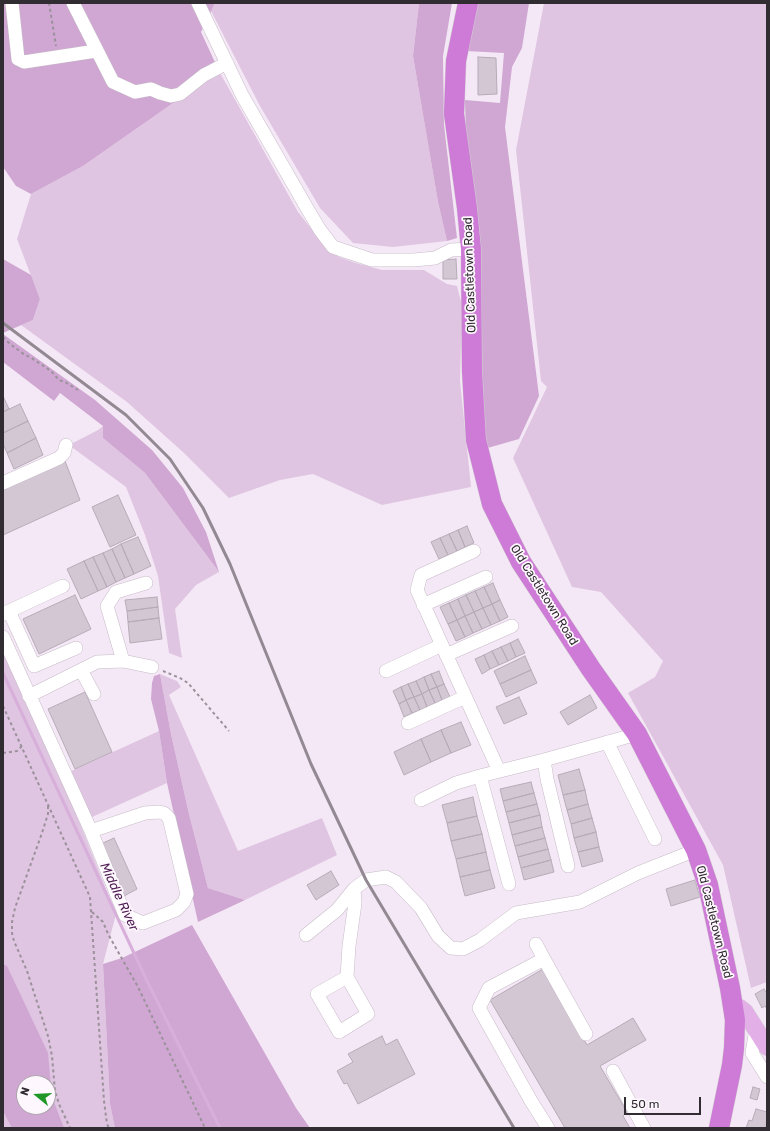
<!DOCTYPE html>
<html>
<head>
<meta charset="utf-8">
<style>
  body { margin:0 }
  #map { position:relative; width:770px; height:1131px; overflow:hidden; background:#f5e8f6; font-family:Rubik,sans-serif }
  canvas { display:block }
  .frame { position:absolute; inset:0; border:4px solid #312c31; pointer-events:none }
  .north { position:absolute; left:16px; top:1075px; width:40px; height:40px; box-sizing:border-box; background:#fef8fe; border:1px solid #aca6ac; border-radius:50%; rotate:288deg; font-size:11px; font-weight:700; line-height:16px; text-align:center; color:#312c31 }
  .north::after { content:''; display:block; margin:auto; width:14px; height:18px; background:#209727; clip-path:polygon(50% 0,100% 100%,50% 72%,0 100%) }
  .scale { position:absolute; left:624px; top:1097px; width:77px; height:18px; box-sizing:border-box; border:2px solid #312c31; border-top:0; padding-left:5px; font-size:12px; line-height:14px; white-space:nowrap; color:#312c31; -webkit-text-stroke:3px #fef8fe; paint-order:stroke }
</style>
</head>
<body>
<div id="map">
<canvas width="770" height="1131"></canvas>
<div class="frame"></div>
<div class="north">N</div>
<div class="scale">50 m</div>
</div>
<script>
const context = document.querySelector('canvas').getContext('2d');
context.lineJoin = 'round';
function fillPath(path, color) {
  context.fillStyle = color;
  context.fill(path, 'evenodd');
}
function poly(rows) {
  const path = new Path2D();
  for (const r of rows) {
    path.moveTo(r[0], r[1]);
    for (let i = 2; i < r.length; i += 2) path.lineTo(r[i], r[i + 1]);
  }
  return path;
}
function stroke(path, color, width, dash) {
  context.strokeStyle = color;
  context.lineWidth = width;
  context.lineCap = dash ? 'butt' : 'round';
  context.setLineDash(dash || []);
  context.stroke(path);
}
function write(font, color, halo, rows, align = 'center') {
  context.font = font + ' Rubik,sans-serif';
  context.lineWidth = 3.5;
  context.setLineDash([]);
  context.textBaseline = 'middle';
  context.strokeStyle = halo;
  context.fillStyle = color;
  for (const [text, x, y, turn = 0] of rows) {
    context.save();
    context.translate(x, y);
    context.rotate((+turn || 0) * Math.PI / 180);
    context.textAlign = isNaN(turn) ? turn : align;
    if (halo) context.strokeText(text, 0, 0);
    context.fillText(text, 0, 0);
    context.restore();
  }
}
fillPath(poly([
  [215,3,419,3,413,56,438,202,447,241,393,247,353,243,320,208,260,106,211,11],
  [544,3,767,3,767,982,751,988,723,865,628,693,655,677,663,661,601,592,572,587,513,458,547,387,541,381,516,150],
  [219,71,298,212,321,241,339,257,356,263,382,270,424,270,447,284,457,286,462,306,460,381,471,487,382,505,313,474,280,480,229,498,184,453,127,402,21,325,33,320,40,299,17,239,31,194,83,166],
  [103,426,103,438,145,473,219,572,196,585,175,609,182,658,169,653,158,576,145,535,126,487,69,445,98,430],
  [3,651,62,778,116,914,103,964,110,1104,115,1128,3,1128],
  [24,1083,48,1083,48,1107,24,1107],
  [160,674,177,681,181,687,169,695,238,851,322,818,337,855,245,900,208,888,189,814,171,734],
  [159,731,167,783,90,818,69,772]
]), '#dfc5e1');
fillPath(poly([
  [3,3,215,3,201,32,219,71,83,166,31,194,16,186,3,167],
  [419,3,452,3,443,56,444,125,457,238,447,241,438,202,413,56],
  [474,3,529,3,522,48,512,67,505,127,539,396,519,439,484,449,466,138,465,100,500,103,504,53,466,51],
  [3,259,31,275,40,299,33,320,3,333],
  [3,334,95,400,152,450,183,488,206,532,219,572,145,473,103,438,103,426,60,393,54,401,3,362],
  [160,674,171,734,189,814,208,888,245,900,198,922,167,783,159,731,151,699,152,683,154,676],
  [192,925,296,1108,310,1128,115,1128,110,1104,103,964,122,958],
  [3,964,7,966,48,1053,52,1097,64,1128,12,1128,3,1111],
  [24,1083,48,1083,48,1107,24,1107]
]), '#cfa7d2');
stroke(poly([
  [3,673,148,983,220,1128]
]), '#d7afda', 3);
const building = poly([
  [478,57,496,58,497,94,478,95,478,57],
  [456,259,457,279,443,279,443,260,456,259],
  [3,396,9,409,3,412,3,396],
  [20,404,28,421,3,433,3,412,20,404],
  [28,421,36,438,7,453,3,444,3,433,28,421],
  [36,438,43,455,14,469,7,453,36,438],
  [65,461,80,500,3,535,3,490,65,461],
  [118,495,136,535,110,547,92,507,118,495],
  [467,526,474,543,465,547,458,530,467,526],
  [458,530,465,547,457,551,449,534,458,530],
  [449,534,457,551,448,555,440,538,449,534],
  [138,537,151,566,134,574,121,544,138,537],
  [440,538,448,555,439,559,431,542,440,538],
  [121,544,134,574,125,578,112,549,121,544],
  [112,549,125,578,116,582,103,553,112,549],
  [103,553,116,582,107,587,93,557,103,553],
  [93,557,107,587,98,591,84,561,93,557],
  [84,561,98,591,81,599,67,569,84,561],
  [493,583,500,600,492,604,484,587,493,583],
  [484,587,492,604,483,608,475,591,484,587],
  [475,591,483,608,474,612,466,595,475,591],
  [75,595,91,629,39,654,23,619,75,595],
  [466,595,474,612,465,616,458,599,466,595],
  [157,597,158,607,127,611,125,600,157,597],
  [458,599,465,616,457,620,449,603,458,599],
  [500,600,508,617,500,621,492,604,500,600],
  [449,603,457,620,448,624,440,607,449,603],
  [492,604,500,621,491,625,483,608,492,604],
  [158,607,159,618,128,622,127,611,158,607],
  [483,608,491,625,482,629,474,612,483,608],
  [474,612,482,629,473,633,465,616,474,612],
  [465,616,473,633,465,637,457,620,465,616],
  [159,618,162,639,130,643,128,622,159,618],
  [457,620,465,637,456,641,448,624,457,620],
  [518,639,525,653,516,657,510,643,518,639],
  [510,643,516,657,508,661,501,647,510,643],
  [501,647,508,661,499,665,492,651,501,647],
  [492,651,499,665,490,669,484,655,492,651],
  [484,655,490,669,482,674,475,659,484,655],
  [525,656,531,670,500,684,494,671,525,656],
  [531,670,537,683,506,697,500,684,531,670],
  [439,671,444,684,437,687,431,674,439,671],
  [431,674,437,687,429,690,424,677,431,674],
  [424,677,429,690,422,694,416,681,424,677],
  [416,681,422,694,414,697,408,684,416,681],
  [408,684,414,697,406,700,401,687,408,684],
  [444,684,450,697,442,700,437,687,444,684],
  [401,687,406,700,399,704,393,691,401,687],
  [437,687,442,700,435,703,429,690,437,687],
  [429,690,435,703,427,707,422,694,429,690],
  [85,692,112,752,75,769,48,709,85,692],
  [422,694,427,707,420,710,414,697,422,694],
  [590,695,597,708,568,725,560,712,590,695],
  [414,697,420,710,412,713,406,700,414,697],
  [519,697,527,714,504,724,496,707,519,697],
  [406,700,412,713,404,717,399,704,406,700],
  [461,722,471,745,451,753,441,730,461,722],
  [441,730,451,753,431,762,421,739,441,730],
  [421,739,431,762,404,775,394,752,421,739],
  [579,769,585,790,563,795,558,775,579,769],
  [531,782,534,793,503,801,500,789,531,782],
  [585,790,588,804,567,810,563,795,585,790],
  [534,793,537,804,506,812,503,801,534,793],
  [473,797,477,816,447,823,442,805,473,797],
  [537,804,540,815,509,823,506,812,537,804],
  [588,804,592,818,571,824,567,810,588,804],
  [540,815,542,827,512,835,509,823,540,815],
  [477,816,482,834,451,841,447,823,477,816],
  [592,818,596,832,574,838,571,824,592,818],
  [542,827,545,838,515,846,512,835,542,827],
  [596,832,599,847,578,852,574,838,596,832],
  [482,834,486,852,456,859,451,841,482,834],
  [114,838,137,889,124,896,101,844,114,838],
  [545,838,548,849,518,857,515,846,545,838],
  [599,847,603,861,582,867,578,852,599,847],
  [548,849,551,860,521,868,518,857,548,849],
  [486,852,490,870,460,877,456,859,486,852],
  [551,860,554,872,524,880,521,868,551,860],
  [490,870,495,888,465,896,460,877,490,870],
  [331,871,339,885,316,900,307,885,331,871],
  [695,880,700,897,671,906,666,889,695,880],
  [543,969,587,1045,633,1018,646,1040,600,1066,627,1112,623,1116,630,1128,565,1128,490,1000,543,969],
  [764,989,766,992,767,991,767,1009,765,1006,762,1008,755,994,764,989],
  [382,1036,386,1045,397,1039,415,1074,358,1104,347,1083,344,1084,337,1071,353,1062,348,1054,382,1036],
  [753,1087,760,1089,757,1100,750,1098,753,1087],
  [756,1109,767,1112,766,1128,746,1128,749,1120,752,1121,756,1109]
]);
fillPath(building, '#d3c7d4');
stroke(building, '#b6abb7', 1);
const minor = poly([
  [12,3,18,59,24,62,96,51],
  [73,3,113,82,135,92,151,89,160,93,171,96,180,94,204,75,227,63],
  [198,3,242,95,308,210,320,230,333,247,372,260,414,260,435,258,451,250,471,249],
  [3,483,59,458,64,453,66,445],
  [474,551,421,575,417,590,499,771],
  [423,605,486,577],
  [9,611,34,666,76,648],
  [3,614,63,586],
  [3,637,91,831,125,915,143,923,176,910,184,902,187,894,169,818,164,813,159,812,145,813,91,831],
  [446,655,512,626],
  [123,661,107,606,116,592,146,583],
  [81,670,94,694],
  [386,671,442,645],
  [29,696,97,662,123,661,152,667],
  [408,723,465,697],
  [607,742,655,839],
  [544,760,547,779,568,866],
  [480,776,509,884],
  [421,800,456,783,480,776,544,760,637,734],
  [306,935,337,910,354,889],
  [536,944,544,959],
  [347,977,317,994,339,1032,368,1014,347,977,349,946,355,903,354,889,366,880,386,877,396,882,421,908,438,936,451,948,463,949,480,940,516,913,580,902,638,873,696,850],
  [756,1029,752,1053,767,1077],
  [613,1071,644,1128],
  [548,1128,531,1101,479,1008,489,988,544,959,586,1034]
]);
const major = poly([
  [733,1007,740,1008,745,1012,767,1047]
]);
const highway = poly([
  [468,3,456,61,454,114,467,208,471,249,472,371,476,440,492,504,521,562,591,669,637,734,696,850,708,885,730,988,735,1020,734,1048,732,1065,719,1128]
]);
stroke(minor, '#c7bbc8', 14);
stroke(major, '#d2d1d2', 18);
stroke(highway, '#d2d1d2', 21);
stroke(poly([
  [49,3,56,46],
  [3,337,10,344,25,355,30,357,51,371,59,380,65,382,78,390],
  [163,671,180,678,188,683,229,731],
  [3,706,90,897,104,1101,107,1124,109,1128],
  [3,753,17,751,22,746],
  [48,806,48,814,42,833,15,908,12,922,12,933,14,941,27,971,48,1036,52,1056,55,1091,59,1104,70,1128],
  [92,912,103,922,108,934,138,987,205,1128]
]), '#9b919b', 2, [3, 3]);
stroke(minor, '#fff', 13);
stroke(major, '#e2afe7', 17);
stroke(highway, '#ce7ad7', 20);
stroke(poly([
  [3,323,126,415,170,459,203,508,230,564,311,764,366,880,514,1128]
]), '#928992', 3);
write('12px', '#312c31', '#fef8fe', [
  ["Old Castletown Road",470,275,-92],
  ["Old Castletown Road",544,595,58],
  ["Old Castletown Road",714,922,76]
]);
write('italic 13px', '#502055', '#fef8fe', [
  ["Middle River",119,897,65]
]);
</script>
</body>
</html>
